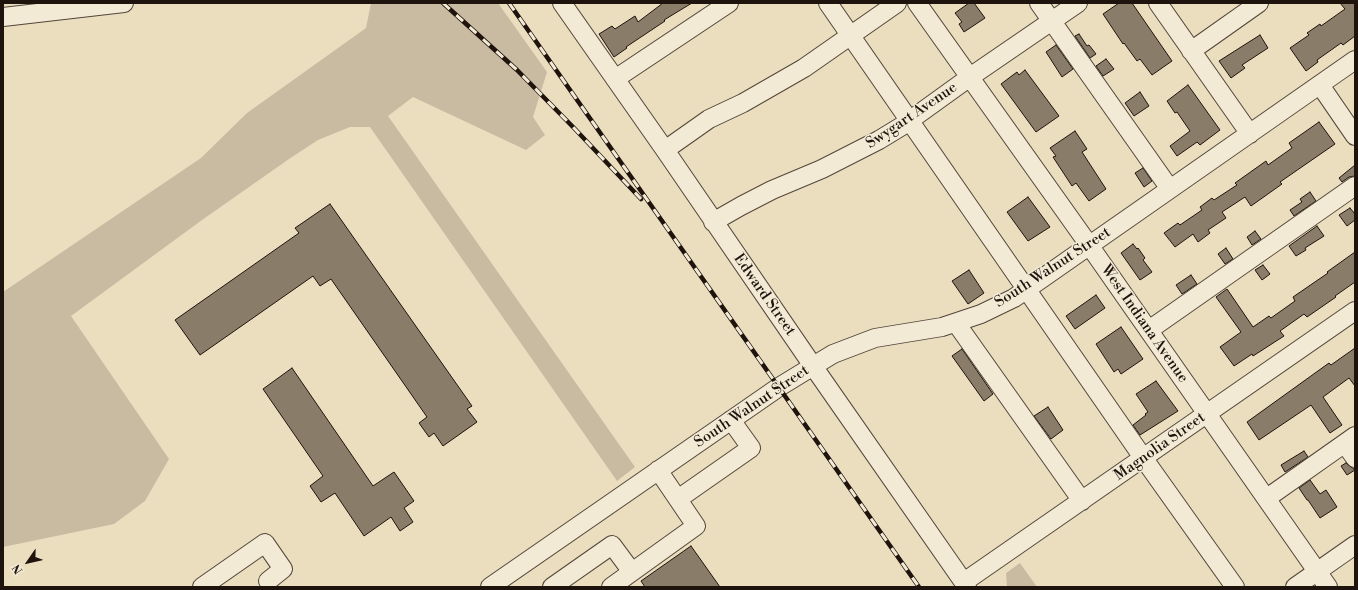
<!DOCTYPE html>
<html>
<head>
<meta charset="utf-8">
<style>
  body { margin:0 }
  #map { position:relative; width:1358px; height:590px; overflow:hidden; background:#ebdebf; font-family:"Libre Bodoni",serif }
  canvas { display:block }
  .frame { position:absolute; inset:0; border:4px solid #1f130d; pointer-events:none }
  .north { position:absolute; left:8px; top:542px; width:40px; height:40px; -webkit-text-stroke:3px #f2ead5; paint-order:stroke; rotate:236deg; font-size:11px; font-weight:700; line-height:16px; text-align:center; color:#1f130d }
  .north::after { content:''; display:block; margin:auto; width:14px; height:18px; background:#1f130d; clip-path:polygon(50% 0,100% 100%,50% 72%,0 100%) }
</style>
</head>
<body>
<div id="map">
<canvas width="1358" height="590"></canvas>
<div class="frame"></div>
<div class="north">N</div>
</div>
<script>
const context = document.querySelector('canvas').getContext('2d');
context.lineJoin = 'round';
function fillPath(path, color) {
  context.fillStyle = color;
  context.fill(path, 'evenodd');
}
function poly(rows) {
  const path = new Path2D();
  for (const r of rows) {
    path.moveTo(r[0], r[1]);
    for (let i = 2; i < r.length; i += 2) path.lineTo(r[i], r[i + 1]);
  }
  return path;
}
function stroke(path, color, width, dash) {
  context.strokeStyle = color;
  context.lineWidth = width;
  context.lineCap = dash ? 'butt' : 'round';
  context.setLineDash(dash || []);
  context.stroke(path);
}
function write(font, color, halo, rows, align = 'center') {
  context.font = font + ' "Libre Bodoni",serif';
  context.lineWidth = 3;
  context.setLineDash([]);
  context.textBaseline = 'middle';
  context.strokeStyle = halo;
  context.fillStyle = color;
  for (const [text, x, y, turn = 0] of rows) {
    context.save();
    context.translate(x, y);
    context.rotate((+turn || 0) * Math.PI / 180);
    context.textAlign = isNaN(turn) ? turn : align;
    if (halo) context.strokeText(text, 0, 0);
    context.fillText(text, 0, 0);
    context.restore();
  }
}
fillPath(poly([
  [371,3,498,3,547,72,533,117,545,135,526,150,413,97,388,116,635,467,617,481,370,127,350,127,318,140,289,159,202,220,71,316,169,459,145,501,114,524,3,547,3,292,201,158,247,113,366,28],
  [1020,563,1037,587,1007,587,1006,573]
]), '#c8bba1');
const building = poly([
  [663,3,692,3,664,20,665,21,626,47,627,48,614,57,599,34,612,26,615,29,635,16,638,22,663,3],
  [969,3,974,3,985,18,964,32,959,24,962,22,955,13,969,3],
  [1119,3,1132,3,1172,61,1152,75,1140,59,1137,61,1124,43,1123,44,1103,14,1119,3],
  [1340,3,1355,3,1355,36,1343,45,1341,43,1317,60,1318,62,1306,71,1290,48,1309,35,1307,33,1320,24,1321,26,1345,9,1340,3],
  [1079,34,1087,46,1089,45,1096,54,1090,58,1075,36,1079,34],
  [1260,35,1268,48,1242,65,1245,68,1231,78,1219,61,1260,35],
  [1056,45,1073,69,1062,77,1046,52,1056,45],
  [1106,59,1114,69,1103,76,1096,66,1106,59],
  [1025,70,1059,116,1036,132,1001,84,1017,72,1019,75,1025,70],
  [1188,85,1220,130,1200,145,1197,142,1177,156,1170,146,1190,131,1177,112,1175,113,1167,101,1188,85],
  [1140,92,1149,106,1134,116,1125,103,1140,92],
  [1319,122,1335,144,1280,182,1282,184,1251,206,1245,197,1222,212,1226,218,1208,230,1210,233,1198,242,1193,234,1175,247,1164,233,1178,223,1180,225,1202,210,1200,207,1212,198,1214,200,1237,185,1235,183,1266,161,1268,165,1292,148,1289,143,1319,122],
  [1075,131,1087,149,1082,152,1106,189,1089,201,1076,183,1072,186,1053,157,1056,156,1050,148,1075,131],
  [1355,165,1355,176,1349,177,1342,182,1339,178,1355,165],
  [1143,168,1152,181,1144,187,1135,173,1143,168],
  [1310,192,1316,201,1294,216,1290,210,1302,202,1300,199,1310,192],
  [1028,197,1050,227,1028,241,1007,212,1028,197],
  [330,204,472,406,467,409,477,422,443,446,434,433,429,437,419,423,427,417,331,279,320,286,313,276,200,355,175,320,299,233,295,228,330,204],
  [1350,208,1355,214,1355,220,1347,226,1339,215,1350,208],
  [1317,226,1324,236,1305,248,1306,250,1296,256,1289,246,1317,226],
  [1255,231,1261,239,1252,245,1247,237,1255,231],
  [1133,244,1137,249,1138,248,1145,258,1143,260,1152,272,1140,280,1121,253,1133,244],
  [1226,248,1233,259,1225,264,1218,254,1226,248],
  [1355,252,1355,282,1335,296,1336,297,1307,317,1304,314,1280,331,1284,336,1253,356,1252,354,1234,366,1220,347,1241,332,1216,297,1227,289,1253,327,1269,316,1271,318,1295,301,1293,297,1328,273,1327,272,1355,252],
  [1263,265,1270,274,1262,280,1255,270,1263,265],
  [969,270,984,293,968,304,952,281,969,270],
  [1191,275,1197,284,1182,294,1176,285,1191,275],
  [1096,295,1105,308,1075,329,1066,316,1096,295],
  [1121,327,1143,359,1121,374,1118,369,1114,372,1096,344,1121,327],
  [1355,348,1355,386,1349,378,1323,397,1342,425,1330,433,1311,405,1259,440,1247,422,1329,363,1331,365,1355,348],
  [962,349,993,394,984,401,952,356,962,349],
  [292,368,373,486,394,472,414,501,404,508,413,522,400,531,391,517,364,536,335,493,321,502,310,486,323,476,263,389,292,368],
  [1156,381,1178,411,1140,435,1133,425,1146,415,1145,414,1148,412,1136,394,1156,381],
  [1048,407,1063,430,1051,439,1034,416,1048,407],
  [1304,451,1308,457,1285,472,1281,465,1304,451],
  [1346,463,1355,470,1347,475,1341,466,1346,463],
  [1310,480,1320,494,1326,490,1337,507,1320,518,1308,500,1307,500,1299,488,1310,480],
  [691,546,720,587,645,587,641,581,691,546]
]);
fillPath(building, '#897d6a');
stroke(building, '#1f130d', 1);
const minor = poly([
  [562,3,665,150,813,366,967,587],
  [828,3,1144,459,1235,587],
  [917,3,1089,245,1328,587],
  [1039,3,1170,189],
  [1158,3,1250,134],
  [3,17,124,3],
  [1191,51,1259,3],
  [615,79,729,3],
  [1320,85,1355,136],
  [665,150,709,119,743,103,804,68,897,3],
  [713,222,741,206,772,190,822,169,879,140,902,126,970,77,1078,3],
  [956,323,1082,501],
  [1149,330,1355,186],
  [1345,444,1355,458],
  [1267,498,1355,436],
  [678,499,751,448,731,420],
  [964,582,1355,311],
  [202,587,265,543,283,569,268,581],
  [490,587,779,387,833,354,875,338,942,327,981,314,1014,298,1355,60],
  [552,587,612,545,632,572],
  [611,587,696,526,658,470],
  [1295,587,1355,545]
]);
stroke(minor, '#52463a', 20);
stroke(minor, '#f2ead5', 18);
const rail = poly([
  [443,3,517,70,574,128,641,199],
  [509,3,919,587]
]);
stroke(rail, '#1f130d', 4.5);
stroke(rail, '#f2ead5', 3, [9]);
write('15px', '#1f130d', '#f2ead5', [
  ["Swygart Avenue",912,116,-34],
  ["South Walnut Street",1053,268,-33],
  ["Edward Street",764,295,55],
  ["West Indiana Avenue",1144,324,55],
  ["South Walnut Street",752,407,-34],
  ["Magnolia Street",1160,447,-35]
]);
</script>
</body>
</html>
